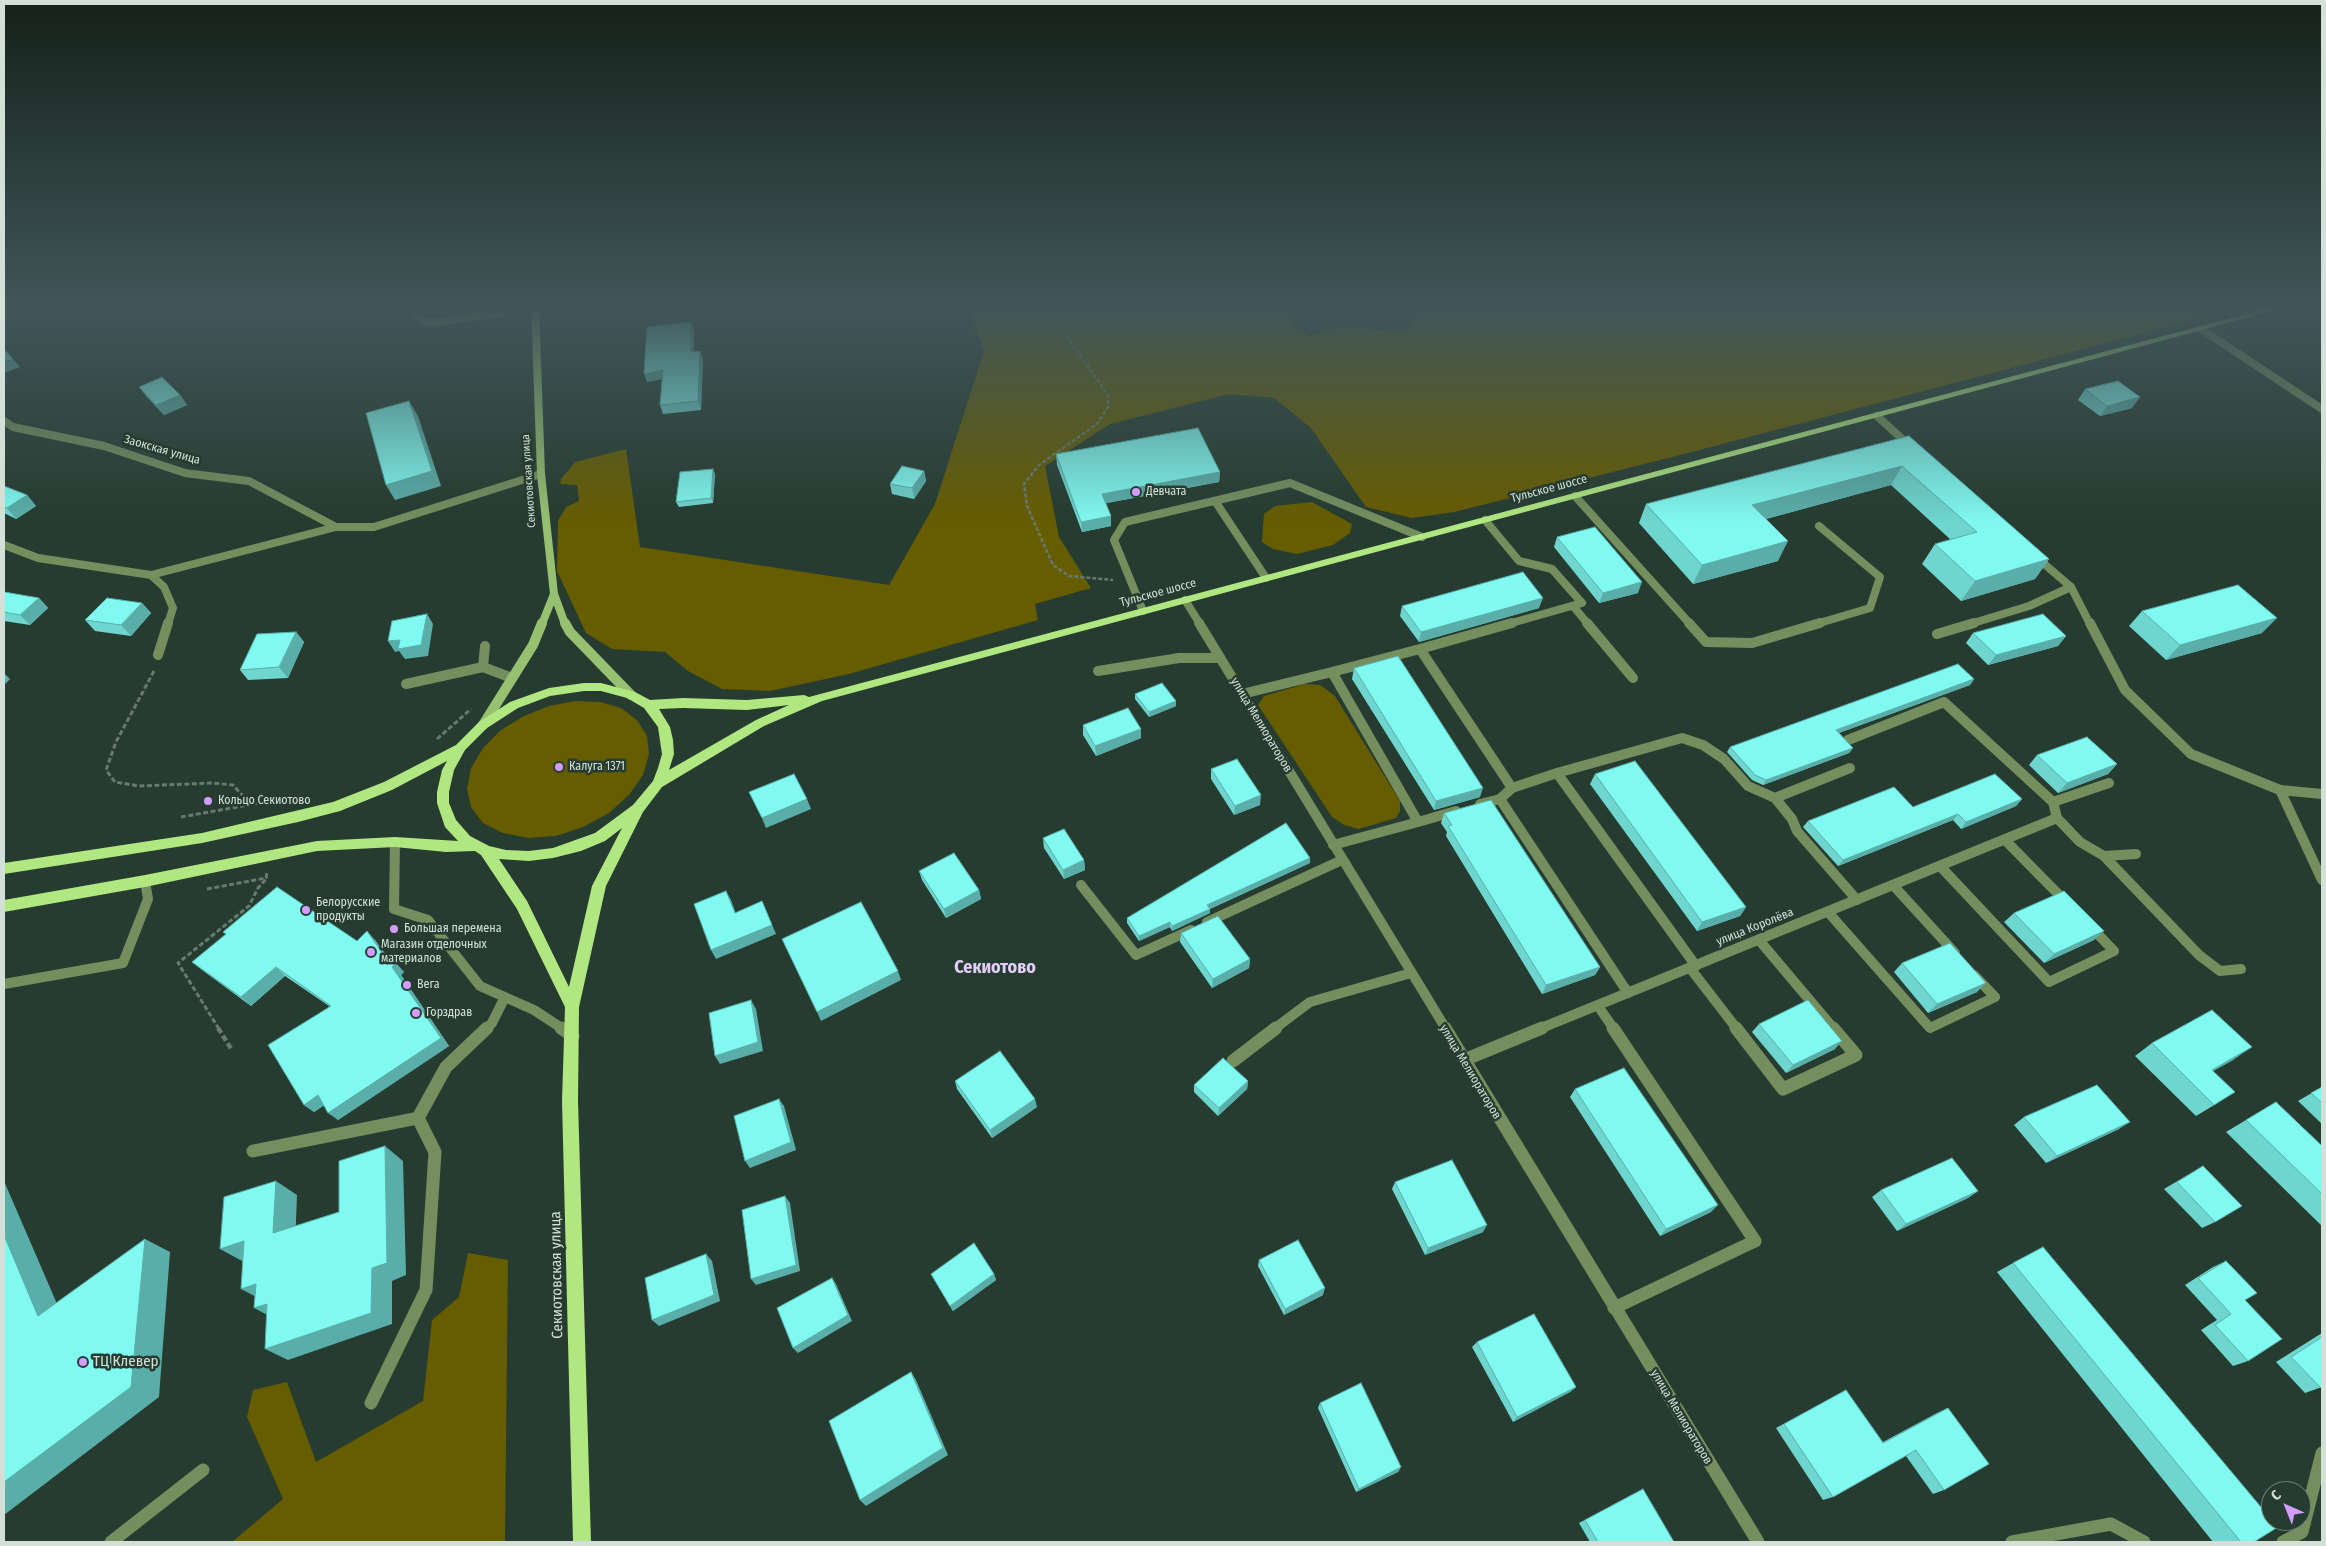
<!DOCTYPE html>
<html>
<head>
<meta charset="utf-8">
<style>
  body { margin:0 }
  #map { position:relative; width:2326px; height:1546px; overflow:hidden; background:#263c30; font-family:"Fira Sans Condensed",sans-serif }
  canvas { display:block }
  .frame { position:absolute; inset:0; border:5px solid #d3e0d8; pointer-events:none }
  .north { position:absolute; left:2261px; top:1481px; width:50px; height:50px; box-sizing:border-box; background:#263c30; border:1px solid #6b7e73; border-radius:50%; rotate:316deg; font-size:14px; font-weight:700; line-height:20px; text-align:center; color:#d3e0d8 }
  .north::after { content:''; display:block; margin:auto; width:18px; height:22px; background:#d19dfe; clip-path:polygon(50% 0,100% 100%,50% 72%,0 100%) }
</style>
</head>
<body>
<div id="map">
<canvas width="2326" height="1546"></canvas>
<div class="frame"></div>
<div class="north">С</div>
</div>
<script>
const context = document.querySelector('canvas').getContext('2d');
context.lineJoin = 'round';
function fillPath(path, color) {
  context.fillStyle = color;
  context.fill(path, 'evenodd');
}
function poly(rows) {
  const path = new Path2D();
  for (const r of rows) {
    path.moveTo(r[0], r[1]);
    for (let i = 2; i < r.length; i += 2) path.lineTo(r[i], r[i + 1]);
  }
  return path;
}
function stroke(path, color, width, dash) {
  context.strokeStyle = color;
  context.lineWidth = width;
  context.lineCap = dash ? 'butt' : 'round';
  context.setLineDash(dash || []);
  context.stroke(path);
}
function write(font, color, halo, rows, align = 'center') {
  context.font = font + ' "Fira Sans Condensed",sans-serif';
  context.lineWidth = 5;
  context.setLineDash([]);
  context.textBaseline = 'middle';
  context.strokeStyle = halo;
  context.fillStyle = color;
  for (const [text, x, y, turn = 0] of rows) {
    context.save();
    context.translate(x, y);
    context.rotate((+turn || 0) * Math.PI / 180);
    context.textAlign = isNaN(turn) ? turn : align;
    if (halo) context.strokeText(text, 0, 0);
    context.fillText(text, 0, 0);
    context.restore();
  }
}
fillPath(poly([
  [967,306,1310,306,1291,319,1296,329,1311,336,1349,326,1386,331,1405,330,1414,321,1416,311,1410,306,2247,306,1684,454,1454,512,1412,518,1366,507,1311,428,1274,398,1229,394,1110,424,1045,466,1059,537,1091,588,1035,604,1038,620,849,674,770,691,722,689,688,671,665,652,612,649,586,633,557,571,558,521,566,507,579,501,577,485,560,484,561,479,575,462,626,449,640,547,889,585,935,504,984,351],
  [1312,502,1352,524,1350,533,1333,545,1297,554,1273,549,1262,542,1264,514,1275,506],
  [1305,684,1320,685,1335,696,1400,801,1400,811,1396,818,1359,829,1344,825,1332,817,1258,705,1264,696],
  [575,701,600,702,621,708,637,720,647,736,649,754,643,775,629,795,609,813,583,827,556,836,528,838,503,833,483,823,471,807,467,789,471,768,483,748,501,730,524,716,549,706],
  [468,1253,508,1260,505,1542,232,1542,283,1499,247,1417,253,1390,287,1382,316,1462,423,1401,432,1320,459,1297]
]), '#665c00');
stroke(poly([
  [1045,306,1108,395,1108,407,1097,424,1039,465,1024,484,1027,506,1053,565,1069,576,1113,580]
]), '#687a70', 2.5, [4, 2]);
stroke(poly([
  [154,671,116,742,106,770,115,782,139,786,213,783,233,785,242,795,239,807],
  [437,739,471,709],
  [181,817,282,799],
  [207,889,266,878,267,873],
  [219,1029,178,963,249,906,258,888,266,879]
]), '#687a70', 3, [5, 2.5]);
stroke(poly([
  [218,1028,232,1050]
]), '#687a70', 4.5, [6, 3]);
stroke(poly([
  [418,315,425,322,435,322,503,313,503,306],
  [2201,329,2322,409],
  [1575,496,1690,624],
  [1215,501,1266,578],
  [1485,520,1519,561,1552,569,1582,603,1508,624],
  [151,575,164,587,173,608,168,624],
  [1573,606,1588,624],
  [1143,611,1114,540,1125,522,1290,483,1422,537],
  [1816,624,1870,608,1880,577,1819,526],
  [1970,624,2029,606,2071,587]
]), '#748e5e', 8);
stroke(poly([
  [1587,623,1633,678],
  [1689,623,1706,642,1752,643,1820,623],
  [1937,634,1974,623],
  [1420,649,1512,623],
  [158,655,168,623],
  [483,667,485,646],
  [1098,671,1179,658,1220,658],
  [1332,672,1420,649,1512,788,1500,799,1480,804],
  [406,684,483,667,512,678],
  [1242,694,1332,672,1418,822,1333,845],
  [1848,740,1944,702,2053,802,2057,818,2080,842,2104,856,2199,955,2220,971,2241,969],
  [1557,773,1696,966],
  [1512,788,1557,773,1682,738,1703,745,1724,759,1748,786,1775,798,1850,768],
  [2280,790,2322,880],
  [1775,798,1792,819,1797,831,1857,900],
  [1500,799,1628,993],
  [2053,802,2109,783],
  [1418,822,1456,811],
  [2005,840,2067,903],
  [395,842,394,909,428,920,480,986,534,1010,563,1029],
  [2104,856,2136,854],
  [1940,866,2049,982,2114,951,2090,926],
  [1081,885,1136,955,1191,930],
  [1893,885,1955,953],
  [1828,912,1930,1028,1995,997,1974,975],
  [1207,922,1342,860],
  [1759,940,1834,1029],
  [1690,968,1737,1029],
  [4,984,123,963,148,899,145,881],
  [1598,1006,1614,1029],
  [486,1029,492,1023,505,997],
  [1274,1029,1310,1002,1411,973]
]), '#748e5e', 10);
stroke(poly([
  [561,1028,573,1036],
  [1613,1028,1755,1241,1614,1308],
  [1736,1028,1783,1089,1856,1055,1833,1028],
  [1233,1061,1276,1028],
  [253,1151,418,1118,446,1067,487,1028],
  [371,1403,426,1290,435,1152,418,1118],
  [111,1542,203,1470],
  [2012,1542,2111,1524,2144,1542],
  [2283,1542,2302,1532,2322,1453]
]), '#748e5e', 13);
stroke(poly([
  [1877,416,1911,447],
  [4,421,13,427,104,446,185,473,249,481,336,527,374,527,541,474],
  [4,545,38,558,151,575,336,527],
  [2035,556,2071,587,2090,624],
  [1185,600,1200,624]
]), '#748e5e', 8);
stroke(poly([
  [1199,623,1446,1029],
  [2090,623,2125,690,2191,754,2280,790,2322,794],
  [1539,1029,2057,818]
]), '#748e5e', 10);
stroke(poly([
  [1445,1028,1758,1542],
  [1464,1060,1542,1028]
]), '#748e5e', 13);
stroke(poly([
  [535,306,541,474,554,594,565,624],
  [542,624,554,594]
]), '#97c071', 8);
stroke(poly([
  [565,623,570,632,631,695],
  [483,725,533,645,542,623]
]), '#97c071', 10);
fillPath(poly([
  [2276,306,2291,306,822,701,764,726,662,787,643,812,606,886,579,1007,578,1101,591,1542,573,1542,562,1101,565,1007,517,909,481,855,475,851,446,852,395,847,317,851,145,887,4,912,4,900,145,875,317,841,395,837,458,841,445,827,437,803,437,792,442,770,447,761,392,790,340,811,298,822,202,843,4,874,4,863,202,833,333,802,384,782,456,745,479,722,510,702,549,688,584,683,601,683,635,692,650,700,683,698,747,700,804,695,809,697,2276,306],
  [584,691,601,691,627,698,644,708,658,727,662,754,658,768,653,781,633,805,595,833,553,848,529,851,506,850,489,846,470,836,456,820,449,803,449,792,454,770,465,750,487,728,518,708,550,696,584,691],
  [789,705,756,720,669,770,674,754,673,740,670,727,659,709,683,708,747,710,789,705],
  [622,828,592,886,569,987,527,901,499,859,529,861,553,858,581,851,605,841,622,828]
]), '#b1e780');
fillPath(poly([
  [691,322,694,330,694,352,703,359,701,410,663,414,660,405,662,379,647,382],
  [139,387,180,395,187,405,164,415,147,397],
  [2085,389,2132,408,2100,416,2078,400],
  [1909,436,2049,559,2035,579,1961,601,1922,564,1935,544,1951,540,1891,485,1766,519,1778,561,1693,584,1639,523,1646,504],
  [1056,454,1220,472,1219,482,1106,503,1111,516,1111,526,1082,532,1057,465],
  [924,471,926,481,914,499,892,494,890,484],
  [715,474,713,503,679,507,676,502],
  [4,486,27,495,36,506,16,519,4,513],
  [1557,537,1638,593,1599,603,1554,547],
  [4,592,39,598,48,608,30,625,4,621],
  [142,603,151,613,131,636,95,631,85,620],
  [1402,606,1539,608,1419,642,1400,616],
  [2142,611,2262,633,2166,660,2129,626],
  [296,632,304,642,288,678,248,680,240,670],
  [1973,633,2066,636,2058,646,1988,665,1966,643],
  [1354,668,1480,797,1434,810,1352,679],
  [1974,679,1970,685,1839,733,1853,748,1849,753,1763,785,1752,780,1727,752,1730,747],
  [1135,694,1176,706,1149,717,1135,699],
  [1083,725,1141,729,1141,738,1096,756,1083,735],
  [2037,755,2117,764,2108,774,2058,793,2029,765],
  [1211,769,1260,805,1234,815,1211,779],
  [1595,774,1746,907,1740,916,1697,931,1590,784],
  [2022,799,2016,806,1961,829,1953,820,1838,866,1803,827,1808,821,1913,807],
  [1444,813,1600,967,1595,975,1542,994,1446,836,1447,832,1441,823],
  [1043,838,1084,860,1085,870,1064,879,1044,848],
  [1310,863,1210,909,1210,913,1172,931,1170,927,1139,941,1127,923,1127,918],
  [919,871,979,890,981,899,946,918,922,880],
  [2014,913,2094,940,2044,963,2004,922],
  [1181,933,1250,959,1249,968,1212,988,1180,942],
  [375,940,389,959,404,972,401,975,449,1046,338,1120,324,1105,314,1112,304,1105,329,1006,285,976,251,1006,202,970,192,962,357,941],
  [1902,963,1977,992,1928,1013,1894,972],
  [1759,1024,1835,1049,1786,1073,1752,1032],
  [2152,1043,2233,1060,2213,1071,2216,1104,2196,1116,2135,1056],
  [955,1081,1037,1107,992,1138,957,1089],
  [1248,1081,1247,1089,1218,1116,1194,1092,1194,1085],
  [2322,1087,2322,1124,2298,1101],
  [1575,1089,1711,1212,1660,1236,1570,1097],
  [2276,1102,2322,1146,2322,1226,2226,1132],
  [2024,1117,2119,1129,2046,1163,2014,1125],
  [2203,1166,2215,1222,2202,1228,2164,1189],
  [1395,1182,1483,1232,1425,1255,1392,1189],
  [1881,1190,1978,1191,1968,1198,1897,1231,1872,1197],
  [1259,1260,1323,1295,1284,1315,1258,1266],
  [2226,1261,2245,1300,2248,1361,2233,1366,2201,1330,2217,1320,2185,1285,2213,1267],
  [2013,1263,2254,1542,2213,1542,1997,1272],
  [931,1274,994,1274,996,1280,953,1311],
  [2322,1333,2322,1387,2305,1393,2276,1362],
  [1477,1342,1576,1387,1570,1392,1513,1422,1472,1347],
  [1846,1390,1883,1442,1937,1413,1948,1408,1944,1490,1933,1494,1906,1456,1833,1497,1823,1500,1776,1428],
  [1320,1403,1401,1467,1398,1472,1356,1492,1318,1408],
  [1643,1489,1674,1542,1590,1542,1579,1523]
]), '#6ed6cf');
fillPath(poly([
  [441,306,464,306,464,308,444,313],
  [691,322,694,330,694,360,691,352],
  [700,351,703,359,701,410,698,401],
  [13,359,20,367,4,373,4,362],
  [663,370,666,378,647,382,644,374],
  [180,395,187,405,164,415,156,405],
  [2140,397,2132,408,2100,416,2107,406],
  [409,401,418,416,441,486,395,500,386,485],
  [1902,466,1891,485,1743,525,1752,505],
  [713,469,715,474,713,503,711,498],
  [924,471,926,481,914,499,912,488],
  [1220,472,1219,482,1102,504,1102,494],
  [27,495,36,506,16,519,7,508],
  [1111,516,1111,526,1082,532,1081,522],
  [1788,541,1778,561,1693,584,1702,565],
  [2049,559,2035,579,1961,601,1975,581],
  [1642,582,1638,593,1599,603,1603,593],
  [39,598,48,608,30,625,20,615],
  [1543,598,1539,608,1419,642,1421,632],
  [142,603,151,613,131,636,121,625],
  [427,614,433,624,428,656,405,659,399,651,395,652,388,641],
  [2277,618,2262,633,2166,660,2180,645],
  [296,632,304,642,288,678,279,667],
  [2066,636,2058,646,1988,665,1996,655],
  [4,673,10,679,4,685],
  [1974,679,1970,685,1833,735,1836,730],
  [1176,701,1176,706,1149,717,1149,712],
  [1141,729,1141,738,1096,756,1095,746],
  [1853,748,1849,753,1763,785,1766,780],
  [2117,764,2108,774,2058,793,2067,783],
  [1483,788,1480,797,1434,810,1436,801],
  [1261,795,1260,805,1234,815,1235,806],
  [807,799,811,809,766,828,762,818],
  [2022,799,2016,806,1961,829,1966,822],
  [1958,814,1953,820,1838,866,1843,860],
  [1310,858,1310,863,1207,910,1207,905],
  [1084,860,1085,870,1064,879,1063,870],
  [979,890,981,899,946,918,944,909],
  [726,891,731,900,739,922,735,913],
  [762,901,776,934,716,959,711,950],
  [1746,907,1740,916,1697,931,1702,922],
  [1210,909,1210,913,1172,931,1172,926],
  [1170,922,1170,927,1139,941,1139,936],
  [367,931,375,940,394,966,385,957],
  [2104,931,2094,940,2044,963,2054,954],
  [1250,959,1249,968,1212,988,1213,979],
  [396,963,404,972,401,975,449,1046,338,1120,328,1113,392,967],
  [276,967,285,976,251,1006,241,997],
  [1600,967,1595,975,1542,994,1546,985],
  [898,971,901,980,821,1021,817,1012],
  [1986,983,1977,992,1928,1013,1937,1004],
  [751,1000,756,1009,763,1051,720,1064,715,1056],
  [1842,1041,1835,1049,1786,1073,1793,1065],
  [2252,1047,2233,1060,2193,1082,2212,1070],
  [1248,1081,1247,1089,1218,1116,1219,1108],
  [318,1095,328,1103,314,1112,304,1105],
  [779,1099,784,1106,796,1150,750,1168,745,1161],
  [1035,1099,1037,1107,992,1138,990,1130],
  [2130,1122,2119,1129,2046,1163,2057,1156],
  [385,1146,403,1161,406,1275,392,1281,392,1324,288,1360,265,1349,372,1268],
  [4,1181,67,1327,38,1316,4,1235],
  [276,1181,297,1195,295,1247,273,1233],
  [1978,1191,1968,1198,1897,1231,1906,1224],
  [785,1196,790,1203,800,1271,756,1285,751,1279],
  [1718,1205,1711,1212,1660,1236,1666,1229],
  [1487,1225,1483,1232,1425,1255,1428,1248],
  [145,1239,170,1252,159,1397,4,1515,4,1482],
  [244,1241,244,1262,220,1249],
  [706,1254,712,1261,720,1301,659,1326,652,1320],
  [994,1274,996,1280,953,1311,950,1306],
  [832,1278,836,1284,852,1321,798,1353,793,1348],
  [256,1284,264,1301,241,1289],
  [1325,1288,1323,1295,1284,1315,1285,1309],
  [267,1304,277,1320,254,1308],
  [911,1372,916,1380,948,1455,866,1506,860,1500],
  [1576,1387,1570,1392,1513,1422,1517,1417],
  [1401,1467,1398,1472,1356,1492,1359,1489]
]), '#5aaea9');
const building = poly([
  [691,322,691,352,700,351,698,401,660,405,663,370,644,374,647,327,691,322],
  [4,349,13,359,4,362,4,349],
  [162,377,180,395,156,405,139,387,162,377],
  [2118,381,2140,397,2107,406,2085,389,2118,381],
  [409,401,432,471,386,485,366,413,409,401],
  [1198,428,1220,472,1102,494,1111,516,1081,522,1056,454,1198,428],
  [1909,436,2049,559,1975,581,1935,544,1977,532,1902,466,1752,505,1788,541,1702,565,1646,504,1909,436],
  [902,466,924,471,912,488,890,484,902,466],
  [713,469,711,498,676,502,680,472,713,469],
  [4,486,27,495,7,508,4,507,4,486],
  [1595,527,1642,582,1603,593,1557,537,1595,527],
  [1523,572,1543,598,1421,632,1402,606,1523,572],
  [2238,585,2277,618,2180,645,2142,611,2238,585],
  [4,592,39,598,20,615,4,612,4,592],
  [107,598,142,603,121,625,85,620,107,598],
  [427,614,421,645,398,649,400,640,388,641,392,621,427,614],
  [2043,614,2066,636,1996,655,1973,633,2043,614],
  [296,632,279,667,240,670,257,634,296,632],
  [1398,656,1483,788,1436,801,1354,668,1398,656],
  [1958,664,1974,679,1836,730,1853,748,1766,780,1755,775,1730,747,1958,664],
  [1162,683,1176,701,1149,712,1135,694,1162,683],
  [1128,708,1141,729,1095,746,1083,725,1128,708],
  [2087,737,2117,764,2067,783,2037,755,2087,737],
  [1237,759,1261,795,1235,806,1211,769,1237,759],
  [1635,761,1746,907,1702,922,1595,774,1635,761],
  [794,774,807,799,762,818,749,792,794,774],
  [1995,774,2022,799,1966,822,1958,814,1843,860,1808,821,1894,787,1913,807,1995,774],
  [1491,800,1600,967,1546,985,1448,826,1452,825,1444,813,1491,800],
  [1286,823,1310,858,1207,905,1210,909,1172,926,1170,922,1139,936,1127,918,1286,823],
  [1064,829,1084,860,1063,870,1043,838,1064,829],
  [954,853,979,890,944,909,919,871,954,853],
  [277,887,357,941,367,931,385,957,396,963,392,967,441,1038,328,1113,318,1095,304,1105,268,1045,331,1006,276,967,241,997,192,962,226,934,223,932,277,887],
  [726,891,735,913,762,901,772,925,711,950,694,904,726,891],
  [2064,891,2104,931,2054,954,2014,913,2064,891],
  [861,902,898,971,817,1012,782,939,861,902],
  [1218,916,1250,959,1213,979,1181,933,1218,916],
  [1950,943,1986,983,1937,1004,1902,963,1950,943],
  [751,1000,758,1042,715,1056,709,1013,751,1000],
  [1808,1000,1842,1041,1793,1065,1759,1024,1808,1000],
  [2212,1010,2252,1047,2212,1070,2235,1092,2214,1105,2152,1043,2212,1010],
  [1000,1051,1035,1099,990,1130,955,1081,1000,1051],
  [1223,1058,1248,1081,1219,1108,1194,1085,1223,1058],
  [1624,1068,1718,1205,1666,1229,1575,1089,1624,1068],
  [2097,1085,2130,1122,2057,1156,2024,1117,2097,1085],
  [2322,1087,2322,1103,2311,1093,2322,1087],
  [779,1099,791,1142,745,1161,734,1116,779,1099],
  [2276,1102,2322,1146,2322,1194,2246,1120,2276,1102],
  [385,1146,387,1263,372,1268,371,1313,265,1349,267,1304,254,1308,256,1284,241,1289,244,1241,220,1249,224,1197,276,1181,273,1233,339,1212,339,1161,385,1146],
  [1952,1158,1978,1191,1906,1224,1881,1190,1952,1158],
  [1452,1160,1487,1225,1428,1248,1395,1182,1452,1160],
  [2203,1166,2242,1206,2215,1222,2177,1182,2203,1166],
  [785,1196,796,1265,751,1279,742,1210,785,1196],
  [4,1235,38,1316,145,1239,131,1387,4,1482,4,1235],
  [1298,1240,1325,1288,1285,1309,1259,1260,1298,1240],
  [974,1243,994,1274,950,1306,931,1274,974,1243],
  [2043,1247,2271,1519,2271,1521,2272,1521,2278,1527,2254,1542,2241,1542,2013,1263,2043,1247],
  [706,1254,714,1295,652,1320,645,1278,706,1254],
  [2226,1261,2257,1293,2245,1300,2282,1339,2248,1361,2215,1325,2231,1314,2198,1278,2226,1261],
  [832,1278,848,1315,793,1348,777,1308,832,1278],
  [1534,1314,1576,1387,1517,1417,1477,1342,1534,1314],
  [2322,1337,2322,1387,2321,1388,2291,1357,2322,1337],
  [911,1372,943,1448,860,1500,829,1421,911,1372],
  [1361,1383,1401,1467,1359,1489,1320,1403,1361,1383],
  [1846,1390,1883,1443,1948,1408,1989,1464,1944,1490,1916,1450,1833,1497,1784,1424,1846,1390],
  [1643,1489,1674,1542,1598,1542,1585,1520,1643,1489]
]);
fillPath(building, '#80f9f1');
stroke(building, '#5aaea9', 1);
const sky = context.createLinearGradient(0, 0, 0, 523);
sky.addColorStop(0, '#15211a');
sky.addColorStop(0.59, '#415659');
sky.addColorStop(1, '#41565900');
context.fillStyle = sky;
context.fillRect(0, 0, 2326, 523);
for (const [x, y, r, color] of [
  [1136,492,5,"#d19dfe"],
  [559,767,5,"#d19dfe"],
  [208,801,5,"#d19dfe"],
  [306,910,5,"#d19dfe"],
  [394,929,5,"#d19dfe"],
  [371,952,5,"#d19dfe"],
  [407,985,5,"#d19dfe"],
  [416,1013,5,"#d19dfe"],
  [83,1362,5,"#d19dfe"]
]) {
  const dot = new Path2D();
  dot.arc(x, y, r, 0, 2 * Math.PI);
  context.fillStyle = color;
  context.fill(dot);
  stroke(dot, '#263c30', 2);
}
write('11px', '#d3e0d8', '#263c30', [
  ["Секиотовская улица",529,481,-94]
]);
write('12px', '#d3e0d8', '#263c30', [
  ["Заокская улица",162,450,16],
  ["Тульское шоссе",1549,489,-15],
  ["Тульское шоссе",1158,593,-15],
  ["улица Мелиораторов",1261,725,59],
  ["улица Королёва",1755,927,-22],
  ["улица Мелиораторов",1470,1072,59],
  ["улица Мелиораторов",1681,1417,59]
]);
write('12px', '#d3e0d8', '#263c30', [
  ["Девчата",1146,492],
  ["Калуга 1371",569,767],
  ["Кольцо Секиотово",218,801],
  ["Белорусские",316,903],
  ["продукты",316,917],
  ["Большая перемена",404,929],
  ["Магазин отделочных",381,945],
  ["материалов",381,959],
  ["Вега",417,985],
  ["Горздрав",426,1013]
], 'left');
write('15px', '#d3e0d8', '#263c30', [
  ["Секиотовская улица",557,1275,-91]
]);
write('15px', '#d3e0d8', '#263c30', [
  ["ТЦ Клевер",93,1362]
], 'left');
write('bold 18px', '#e3cef8', '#263c30', [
  ["Секиотово",995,968]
]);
</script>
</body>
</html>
